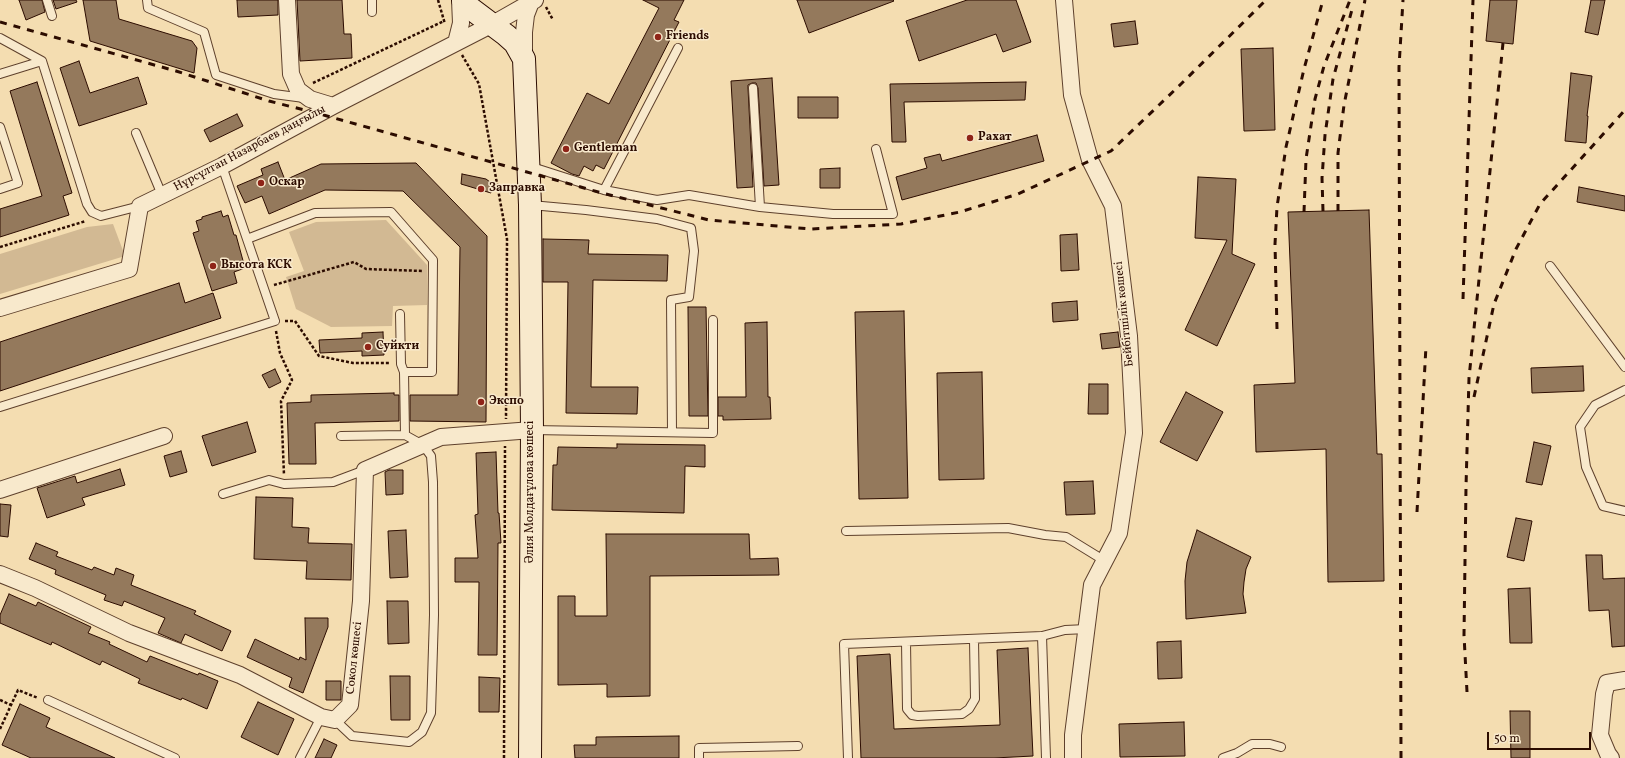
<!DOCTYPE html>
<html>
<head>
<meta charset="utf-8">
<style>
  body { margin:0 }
  #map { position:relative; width:1625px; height:758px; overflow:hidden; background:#f4ddb1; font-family:Vollkorn,serif }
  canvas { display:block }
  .scale { position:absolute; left:1487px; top:732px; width:104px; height:18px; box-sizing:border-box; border:2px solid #2c0c00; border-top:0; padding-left:5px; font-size:12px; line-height:14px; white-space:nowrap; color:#2c0c00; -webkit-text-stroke:3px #f8e9cc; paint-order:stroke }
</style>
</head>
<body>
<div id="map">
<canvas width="1625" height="758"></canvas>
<div class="scale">50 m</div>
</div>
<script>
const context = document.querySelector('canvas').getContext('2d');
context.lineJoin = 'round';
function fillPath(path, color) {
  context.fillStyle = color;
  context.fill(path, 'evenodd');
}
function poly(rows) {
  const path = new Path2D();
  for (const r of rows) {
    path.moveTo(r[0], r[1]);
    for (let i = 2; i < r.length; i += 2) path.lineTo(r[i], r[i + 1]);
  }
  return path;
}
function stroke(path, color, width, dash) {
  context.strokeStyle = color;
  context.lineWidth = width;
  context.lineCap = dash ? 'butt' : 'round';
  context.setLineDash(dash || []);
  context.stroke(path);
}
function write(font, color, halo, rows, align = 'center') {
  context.font = font + ' Vollkorn,serif';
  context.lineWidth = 3;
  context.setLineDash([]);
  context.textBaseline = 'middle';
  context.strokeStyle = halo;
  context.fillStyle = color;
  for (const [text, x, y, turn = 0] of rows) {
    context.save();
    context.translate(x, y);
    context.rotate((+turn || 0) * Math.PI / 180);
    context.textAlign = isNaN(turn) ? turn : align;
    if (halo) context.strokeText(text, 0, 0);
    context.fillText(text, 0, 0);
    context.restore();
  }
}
fillPath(poly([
  [386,220,427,265,427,305,393,306,392,326,331,327,296,309,286,277,304,271,289,232,316,222],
  [113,224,125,256,0,294,0,254,87,227]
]), '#d2b993');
const building = poly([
  [19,0,42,0,45,12,26,20,19,0],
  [53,0,76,0,77,2,56,9,53,0],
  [83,0,116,0,119,19,192,41,197,48,194,73,90,41,83,0],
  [237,0,278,0,278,15,238,17,237,0],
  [297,0,342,0,344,34,351,34,352,58,300,61,297,0],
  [643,0,684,0,674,20,679,22,604,169,596,165,593,171,584,166,579,176,572,174,551,163,587,93,609,104,659,8,643,0],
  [797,0,893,0,894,1,809,33,797,0],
  [967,0,1016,0,1031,42,1003,52,996,34,919,61,906,21,967,0],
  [1490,0,1517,0,1513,44,1486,41,1490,0],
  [1591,0,1605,0,1598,35,1585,32,1591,0],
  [1135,21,1138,44,1114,47,1111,24,1135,21],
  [1273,48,1275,130,1244,131,1241,49,1273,48],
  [79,61,90,93,138,77,147,104,79,126,60,68,79,61],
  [1571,73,1592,76,1587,116,1588,116,1586,143,1565,141,1571,73],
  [772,78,779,185,764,186,758,88,756,83,752,83,748,85,748,88,753,187,737,188,731,81,772,78],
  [37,82,72,193,63,196,69,215,0,237,0,209,42,196,10,91,37,82],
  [1026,82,1025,100,904,102,906,142,892,142,890,84,1026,82],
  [798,97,838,97,838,118,798,118,798,97],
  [237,114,243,126,210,142,204,130,237,114],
  [1037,135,1044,161,902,200,896,177,927,168,924,158,940,154,942,161,1037,135],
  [278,162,285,180,321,164,416,163,487,236,486,422,410,421,410,395,458,395,460,247,403,191,325,190,269,214,262,196,245,203,237,186,263,175,261,169,278,162],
  [840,168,840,188,820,188,820,169,840,168],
  [462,174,486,179,490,182,491,193,461,184,462,174],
  [1198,177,1236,179,1232,254,1255,264,1217,346,1185,330,1227,240,1195,238,1198,177],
  [1579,187,1625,196,1625,211,1577,202,1579,187],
  [1369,210,1377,454,1382,454,1384,581,1328,582,1326,449,1256,452,1254,385,1295,383,1288,212,1369,210],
  [221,211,223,217,228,215,234,235,236,235,245,268,234,272,237,283,212,291,193,233,199,231,196,221,202,219,202,217,221,211],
  [1077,234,1079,270,1061,271,1060,235,1077,234],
  [543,239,589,240,588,254,668,255,667,281,593,280,591,387,638,387,637,414,566,413,568,282,543,282,543,239],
  [179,283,185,303,213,293,221,318,0,391,0,342,179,283],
  [1077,301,1078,320,1053,322,1052,303,1077,301],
  [688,307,706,307,708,416,689,416,688,307],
  [904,311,908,498,859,499,855,312,904,311],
  [767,322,768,397,770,397,771,419,723,420,723,416,718,416,718,397,746,397,745,323,767,322],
  [383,332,384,355,362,356,362,351,320,353,319,340,362,338,362,333,383,332],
  [1118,332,1120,347,1102,349,1100,334,1118,332],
  [1583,366,1584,391,1532,393,1531,368,1583,366],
  [275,369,281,382,269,388,262,375,275,369],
  [982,372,984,479,939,480,937,373,982,372],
  [1089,384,1108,384,1108,414,1088,414,1089,384],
  [1186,392,1223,412,1197,461,1160,442,1186,392],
  [394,393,394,395,399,395,399,421,315,423,316,464,289,464,287,403,311,402,311,395,394,393],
  [247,422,256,452,212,466,202,436,247,422],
  [1534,442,1551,446,1542,485,1526,482,1534,442],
  [617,444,705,445,705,467,685,466,684,513,552,510,553,465,557,465,558,447,617,448,617,444],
  [181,451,187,472,170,477,164,456,181,451],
  [496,452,498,513,499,513,501,543,498,543,497,655,478,655,479,582,455,582,455,558,478,558,475,515,478,514,476,453,496,452],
  [120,469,125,485,82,498,85,505,47,518,37,488,75,476,77,483,120,469],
  [389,470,403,470,403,494,386,495,385,472,389,470],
  [1093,481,1095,514,1066,515,1064,482,1093,481],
  [256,497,293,498,292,527,309,528,308,543,352,544,351,580,306,579,307,561,254,559,256,497],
  [0,504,11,505,8,537,0,536,0,504],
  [1516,518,1532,521,1524,561,1507,557,1516,518],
  [406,530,408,577,390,578,388,531,406,530],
  [1197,530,1251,557,1246,569,1244,582,1243,594,1246,613,1186,619,1185,581,1187,562,1197,530],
  [606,534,749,534,750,559,778,558,779,575,650,576,650,696,607,697,607,684,558,685,558,596,575,596,575,616,607,616,606,534],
  [36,543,58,552,56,556,92,570,94,567,114,575,116,568,134,575,131,585,196,611,194,614,231,631,222,651,185,634,181,643,158,633,165,618,124,601,122,606,104,600,106,595,55,574,56,570,29,559,36,543],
  [1586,555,1602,555,1603,579,1625,578,1625,646,1612,647,1609,610,1589,611,1586,555],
  [1530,588,1532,643,1510,643,1508,589,1530,588],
  [9,594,36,606,38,602,91,627,88,633,110,642,109,644,147,662,150,656,198,675,199,673,218,681,207,709,182,698,181,700,138,683,140,679,102,661,100,665,52,642,51,645,0,623,0,615,9,594],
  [387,601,408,601,409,643,388,644,387,601],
  [305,618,328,618,328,627,303,693,289,687,292,678,247,657,255,639,299,660,300,657,306,660,305,618],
  [1181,641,1182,678,1158,679,1157,642,1181,641],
  [1028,648,1033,756,994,758,861,758,857,656,890,654,894,729,1000,725,997,650,1028,648],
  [390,676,410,676,410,720,391,720,390,676],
  [479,677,500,678,499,712,479,712,479,677],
  [326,681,341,681,341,700,326,700,326,681],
  [258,702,294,719,278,755,241,737,258,702],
  [20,704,50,718,46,727,115,758,31,758,2,745,20,704],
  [1510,711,1530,711,1530,758,1511,758,1510,711],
  [1184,722,1185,756,1120,757,1119,724,1184,722],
  [679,736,679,758,575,758,574,745,596,745,596,737,679,736],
  [324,739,337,745,331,758,315,758,324,739]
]);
fillPath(building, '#94795c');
stroke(building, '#2c0c00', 1);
const lane = poly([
  [47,0,52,16],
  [147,0,148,8,204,32,216,75,274,94,304,98],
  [372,0,372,12],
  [0,38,42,61],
  [0,74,42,61,87,204,92,212,101,216,140,206],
  [753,88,760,207],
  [0,127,18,183,0,189],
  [136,133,162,195],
  [529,166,604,190,657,200,689,195,760,207,833,214,893,214,876,149],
  [604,190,678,48],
  [531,205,586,210,657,219,691,228,694,251,689,297,671,300,672,432],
  [247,239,315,213,391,212,433,260,432,372,404,372,405,435,423,445,431,456,433,482,434,615,431,713,422,732,409,742,352,736,335,720],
  [1550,266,1625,367],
  [400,314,401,364,404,372],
  [1625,390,1595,405,1580,427,1586,467,1603,506,1625,511],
  [0,407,275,321,222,166],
  [532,430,713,433,713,320],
  [341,436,405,435],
  [223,494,269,480,284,484,333,482,365,470],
  [846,531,1008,528,1045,535,1066,537,1105,561],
  [1042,636,1046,758],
  [906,642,907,709,912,715,918,716,962,714,969,709,975,699,974,640],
  [48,700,175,758],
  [300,758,321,717],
  [699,758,699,748,798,746],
  [848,758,844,644,1042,636,1065,630,1087,629],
  [1223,758,1237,753,1252,744,1270,744,1281,747]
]);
const street = poly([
  [287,0,291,74,298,90,310,99,333,106],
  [1064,0,1072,95,1090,160,1113,206,1129,336,1134,433,1119,533,1092,585,1073,735,1073,758],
  [456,43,461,23,460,0],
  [524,57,524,32,526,15,531,2],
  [0,308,129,269,140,206,222,166,333,106,491,25,535,0],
  [0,490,164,436],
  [0,574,35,588,129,633,240,675,321,717,335,720,350,705,361,601,365,470,441,437,532,430],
  [1611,758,1608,754,1600,735,1604,694,1607,683,1625,680]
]);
const secondary = poly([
  [463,0,470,8,506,35,515,43,524,59,530,205,532,430,530,758]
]);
stroke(lane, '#5e402c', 10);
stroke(street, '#5e402c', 18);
stroke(secondary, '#2c0c00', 24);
stroke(poly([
  [438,0,445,24],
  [546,7,553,20],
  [462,55,479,84,507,239,506,419],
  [313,83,444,21],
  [0,247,86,221],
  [274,285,354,262,366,269,423,271],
  [285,321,295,321,319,356,353,363,390,363],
  [276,331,280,353,292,380,281,401,284,475],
  [0,700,11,705],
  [0,729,18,690,38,698],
  [504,758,505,446]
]), '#2c0c00', 2.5, [3, 2]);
stroke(lane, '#f8e9cc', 8);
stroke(street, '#f8e9cc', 16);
stroke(secondary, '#f8e9cc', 22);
stroke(poly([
  [0,22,176,71,269,101,320,114,602,193,709,220,811,229,901,224,960,212,1018,194,1111,151,1181,84,1266,0],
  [1323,211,1322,178,1325,135,1333,79,1353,6],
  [1338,211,1338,153,1344,105,1365,0],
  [1304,212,1306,159,1315,99,1324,66,1350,0],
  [1463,299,1473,0],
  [1277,329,1275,244,1277,207,1286,147,1304,69,1323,0],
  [1474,397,1494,304,1516,249,1540,204,1625,110],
  [1417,512,1426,346],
  [1467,692,1464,635,1466,487,1469,378,1503,43],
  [1401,758,1399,67,1403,0]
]), '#2c0c00', 3, [7, 7]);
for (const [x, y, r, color] of [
  [658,37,4,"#8f2418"],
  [970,138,4,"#8f2418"],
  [566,149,4,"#8f2418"],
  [261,183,4,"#8f2418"],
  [481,189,4,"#8f2418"],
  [213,266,4,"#8f2418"],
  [368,347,4,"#8f2418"],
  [481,402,4,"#8f2418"]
]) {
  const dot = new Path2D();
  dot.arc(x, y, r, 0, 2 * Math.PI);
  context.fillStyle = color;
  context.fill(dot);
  stroke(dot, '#f8e9cc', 1.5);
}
write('bold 12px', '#2c0c00', '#f8e9cc', [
  ["Friends",666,37],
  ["Рахат",978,138],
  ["Gentleman",574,149],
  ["Оскар",269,183],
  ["Заправка",489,189],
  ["Высота КСК",221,266],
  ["Суйкти",376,347],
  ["Экспо",489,402]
], 'left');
write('12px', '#2c0c00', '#f8e9cc', [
  ["Нұрсұлтан Назарбаев даңғылы",250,149,-28],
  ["Бейбітшілік көшесі",1125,314,-96],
  ["Әлия Молдағұлова көшесі",531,492,-90],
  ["Сокол көшесі",355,658,-84]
]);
</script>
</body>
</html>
